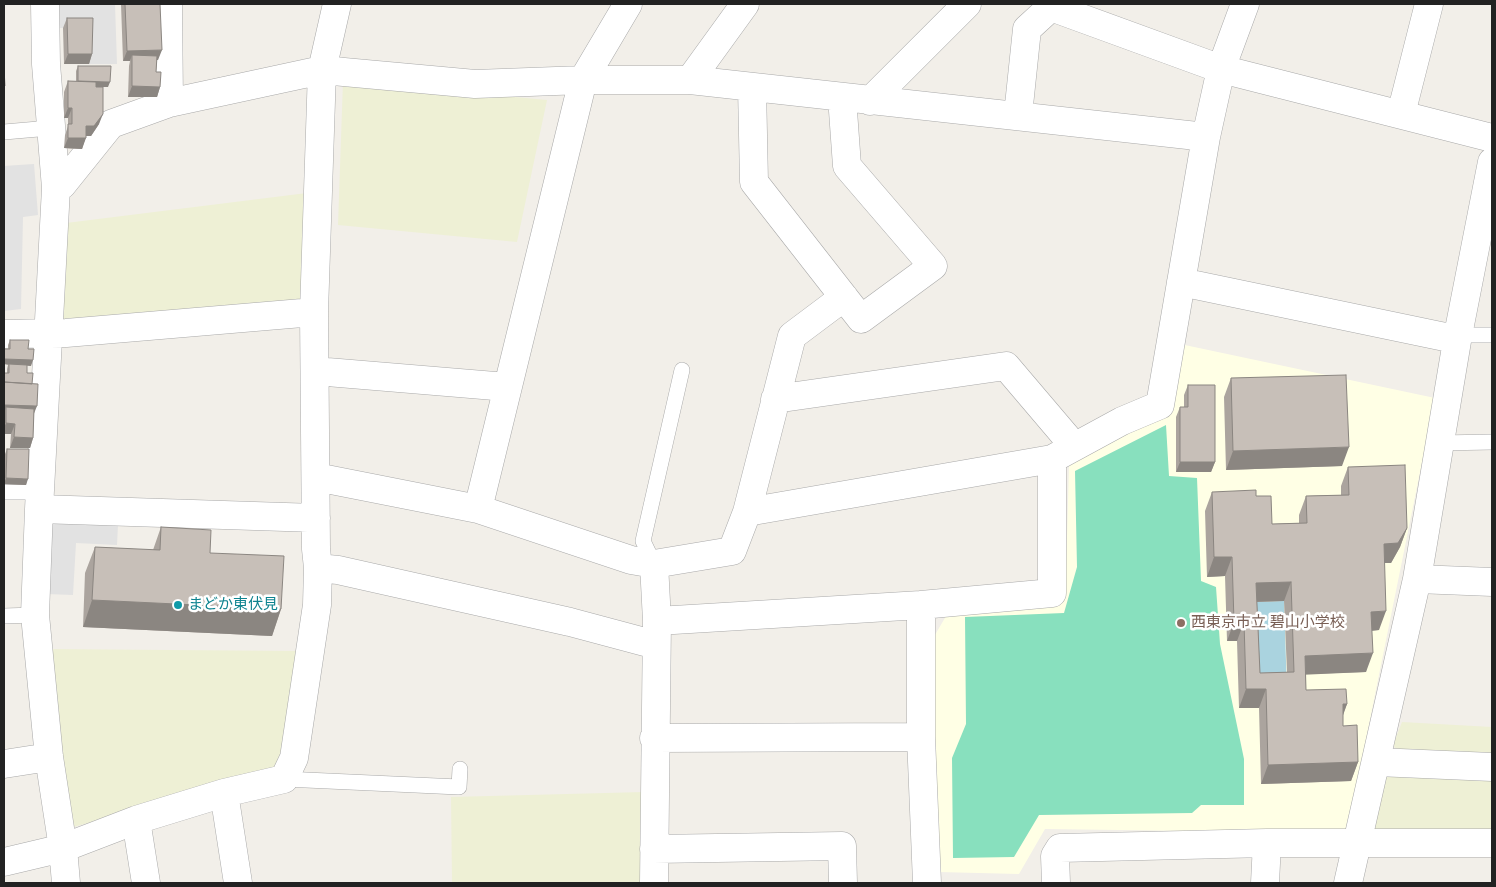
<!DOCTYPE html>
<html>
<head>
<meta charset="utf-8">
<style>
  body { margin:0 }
  #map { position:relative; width:1496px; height:887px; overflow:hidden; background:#f2efe9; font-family:Roboto,sans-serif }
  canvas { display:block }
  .frame { position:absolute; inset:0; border:5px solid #222; pointer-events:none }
</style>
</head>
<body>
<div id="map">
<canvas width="1496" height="887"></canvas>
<div class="frame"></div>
</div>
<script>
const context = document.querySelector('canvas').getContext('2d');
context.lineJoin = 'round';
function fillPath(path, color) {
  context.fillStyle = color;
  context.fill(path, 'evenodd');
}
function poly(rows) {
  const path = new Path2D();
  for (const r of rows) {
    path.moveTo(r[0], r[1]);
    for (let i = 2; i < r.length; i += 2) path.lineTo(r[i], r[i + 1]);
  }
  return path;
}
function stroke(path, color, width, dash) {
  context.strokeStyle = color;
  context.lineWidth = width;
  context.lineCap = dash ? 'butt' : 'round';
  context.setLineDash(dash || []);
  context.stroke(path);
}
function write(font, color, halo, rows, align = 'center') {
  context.font = font + ' Roboto,"Noto Sans JP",sans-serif';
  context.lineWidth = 5;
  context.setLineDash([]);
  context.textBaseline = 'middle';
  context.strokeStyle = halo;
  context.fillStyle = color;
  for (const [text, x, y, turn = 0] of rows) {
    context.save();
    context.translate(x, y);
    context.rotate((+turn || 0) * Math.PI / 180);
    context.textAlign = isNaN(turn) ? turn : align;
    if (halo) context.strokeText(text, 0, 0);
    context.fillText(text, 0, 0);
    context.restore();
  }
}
fillPath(poly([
  [1180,344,1435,398,1347,833,1045,829,1019,874,938,872,932,640,949,611,1060,606,1066,573,1069,465,1169,408]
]), '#ffffe5');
fillPath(poly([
  [343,81,547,100,517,242,338,225],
  [307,193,305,297,298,303,65,320,61,314,66,223],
  [45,649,298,651,289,753,273,775,69,828],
  [1402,722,1492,727,1492,757,1399,753,1393,745],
  [1395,770,1492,776,1492,834,1381,835,1373,827,1383,780],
  [644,792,644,883,452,883,451,797]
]), '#eef0d5');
fillPath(poly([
  [1166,425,1169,476,1197,478,1201,581,1216,587,1220,644,1244,759,1244,805,1201,805,1192,813,1039,815,1014,857,953,858,952,758,966,724,965,617,1064,613,1077,567,1075,471]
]), '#88e0be');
fillPath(poly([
  [57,4,115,4,117,64,89,64,89,28,58,28],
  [34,164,38,215,23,217,21,309,4,311,4,166],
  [49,522,118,525,117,545,76,543,73,595,46,594]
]), '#e2e2e2');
fillPath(poly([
  [1284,601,1287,691,1253,692,1249,602]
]), '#aad3df');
const lane = poly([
  [4,132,50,128],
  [1458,335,1492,335],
  [1440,443,1492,442],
  [4,492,39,492],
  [654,564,643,541,682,370],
  [4,616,35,615],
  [284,779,459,787,460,769]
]);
const street = poly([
  [45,4,46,64,56,188,39,509,35,615,49,757,63,848,66,883],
  [168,4,169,103],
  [628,4,583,80,478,509,631,560,654,564,732,551,747,512,1052,459,1122,421,1160,405,1206,137,1221,69,1245,4],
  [690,80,745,4],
  [752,87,754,182,861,319,933,266,847,166,842,97],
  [870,101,967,4],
  [1401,114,1429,4],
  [1018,115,1027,29,1051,7,1221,69,1492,138],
  [56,188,62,185,111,124,169,103,322,70,475,84,583,80,690,80,1206,137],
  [1181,282,1445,337,1458,335],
  [4,334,66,333,314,312],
  [315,371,507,387],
  [775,399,1006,366,1074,446],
  [316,477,478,509],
  [39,509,316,518],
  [747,512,792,336,844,297],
  [318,568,338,570,570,622,656,645],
  [1417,579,1492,582],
  [921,605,1052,593,1052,459],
  [657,621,921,605,921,737,927,883],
  [654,738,921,737],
  [1377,762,1492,767],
  [4,764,49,757],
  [224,793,238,883],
  [136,820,146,883],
  [654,849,842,846,843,883],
  [4,862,63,848,136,820,224,793,284,779,294,758,317,605,318,568,316,549,314,312,322,70,337,4],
  [654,883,657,621,654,564],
  [1056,883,1055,856,1060,848,1267,843,1492,843],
  [1265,883,1267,843],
  [1348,883,1417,579,1458,335,1492,162]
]);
stroke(lane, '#a9a9a9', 16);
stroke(street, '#a9a9a9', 29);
stroke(lane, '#fff', 15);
stroke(street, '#fff', 28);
fillPath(poly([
  [121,4,160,4,158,60,157,60,156,72,160,87,157,97,128,97,129,66,130,61,123,61],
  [67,18,92,54,89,64,64,64,63,28],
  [78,66,108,87,103,87,99,124,91,136,86,136,82,149,64,148,65,135,68,126,68,118,64,118,64,92,68,81,76,81,76,71],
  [10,340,28,349,31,366,27,365,27,373,32,384,34,412,33,438,30,448,10,448,11,434,4,434,4,373,7,373,7,369,8,365,4,364,4,349,8,349,8,345],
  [1231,378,1342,466,1226,470,1224,397],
  [1188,385,1215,462,1211,472,1176,472,1176,417,1180,407,1184,407,1184,395],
  [7,449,26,485,4,484,5,454],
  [1348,467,1407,528,1400,547,1391,563,1384,563,1379,630,1372,631,1366,672,1306,674,1306,690,1347,704,1343,714,1343,726,1358,762,1351,781,1261,784,1259,708,1239,708,1237,641,1227,641,1225,576,1207,577,1205,511,1212,492,1256,496,1272,524,1299,523,1299,515,1306,496,1341,495,1341,486],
  [1284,601,1287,672,1260,673,1257,602],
  [161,527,210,553,281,609,272,636,83,627,85,573,95,547,153,550]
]), '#aba49e');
fillPath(poly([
  [162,50,158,60,132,61,132,55,130,61,123,61,127,51],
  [68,54,92,54,89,64,64,64],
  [78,82,110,82,108,87,76,87],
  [132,86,160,87,157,97,128,97],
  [68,108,72,108,68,118,64,118],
  [103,114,99,124,91,136,82,136,86,126],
  [68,138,86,138,82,149,64,148],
  [4,359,33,360,31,366,4,364],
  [4,405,37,406,33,416,6,407,4,414],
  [6,423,15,424,11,434,4,434,4,428],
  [14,437,33,438,30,448,10,448],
  [1349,447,1342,466,1226,470,1233,451],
  [1180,462,1215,462,1211,472,1176,472],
  [6,478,28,479,26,485,4,484],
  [1407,528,1400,547,1391,563,1377,563,1384,544],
  [1214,557,1232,557,1225,576,1207,577],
  [1291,582,1284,601,1249,602,1256,583],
  [92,600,281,609,272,636,83,627],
  [1386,611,1379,630,1364,631,1371,612],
  [1234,622,1244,622,1237,641,1227,641],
  [1373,653,1366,672,1298,675,1305,656],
  [1246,689,1266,689,1259,708,1239,708],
  [1343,704,1347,704,1340,724],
  [1358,762,1351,781,1261,784,1268,765]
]), '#8b8681');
const building = poly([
  [125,4,160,4,162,50,127,51,125,4],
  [67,18,93,18,92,54,68,54,67,18],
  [132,55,157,56,156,72,161,72,160,87,132,86,132,55],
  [78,66,111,66,110,82,78,81,78,66],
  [4,69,5,86,4,86,4,69],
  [68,81,96,82,96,87,103,87,103,114,94,126,86,126,86,138,68,138,68,124,72,124,72,108,68,108,68,81],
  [10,340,29,340,28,349,34,349,33,360,4,359,4,349,10,349,10,340],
  [9,364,27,365,27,373,33,373,32,384,4,382,4,373,9,373,9,364],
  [1346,375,1349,447,1233,451,1231,378,1346,375],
  [4,382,38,384,37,406,4,405,4,382],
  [1188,385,1215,385,1215,462,1180,462,1180,407,1188,407,1188,385],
  [6,407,34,409,33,438,14,437,15,424,6,423,6,407],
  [7,449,29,449,28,479,6,478,7,449],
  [1405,465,1407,528,1398,543,1384,544,1386,611,1371,612,1373,653,1305,656,1306,690,1346,689,1347,704,1343,704,1343,726,1357,725,1358,762,1268,765,1266,689,1246,689,1244,622,1234,622,1232,557,1214,557,1212,492,1256,490,1256,496,1271,496,1272,524,1307,523,1306,496,1349,495,1348,467,1405,465],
  [1291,582,1294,672,1260,673,1256,583,1291,582],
  [161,527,211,530,210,553,284,556,281,609,92,600,95,547,160,550,161,527]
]);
fillPath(building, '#c7bfb8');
stroke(building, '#8b8681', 1);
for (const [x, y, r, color] of [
  [178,605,5,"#0f9aa8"],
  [1181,623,5,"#8d6e63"]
]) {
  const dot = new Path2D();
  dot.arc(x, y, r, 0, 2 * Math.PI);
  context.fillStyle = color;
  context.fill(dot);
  stroke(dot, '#fff', 2);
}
write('15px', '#0d838f', '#fff', [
  ["まどか東伏見",188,605]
], 'left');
write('15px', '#785e54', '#fff', [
  ["西東京市立 碧山小学校",1191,623]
], 'left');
</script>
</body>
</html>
